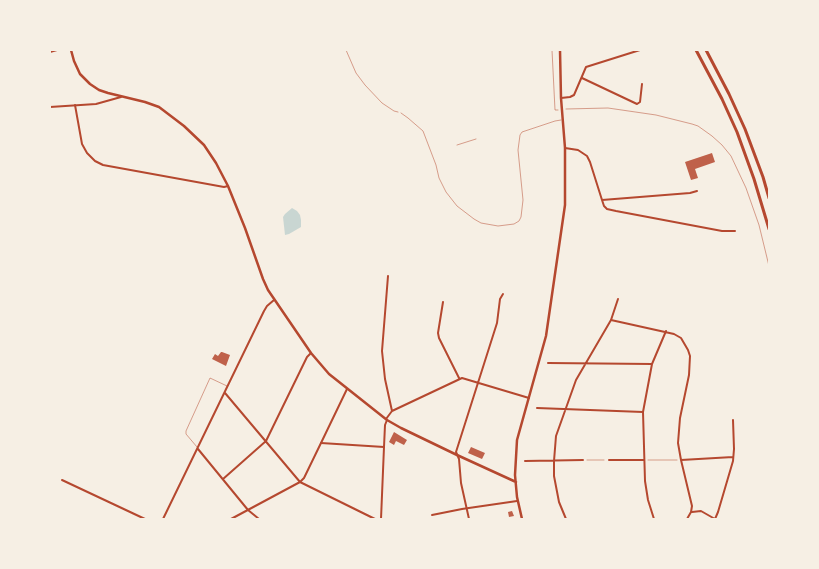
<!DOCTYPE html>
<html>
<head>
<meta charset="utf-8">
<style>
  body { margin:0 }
  #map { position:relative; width:819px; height:569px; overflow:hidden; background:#f6efe4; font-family:Helvetica,sans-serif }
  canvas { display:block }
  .frame { position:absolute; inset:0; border:51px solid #f6efe4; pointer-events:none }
</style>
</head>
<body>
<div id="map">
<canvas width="819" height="569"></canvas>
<div class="frame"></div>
</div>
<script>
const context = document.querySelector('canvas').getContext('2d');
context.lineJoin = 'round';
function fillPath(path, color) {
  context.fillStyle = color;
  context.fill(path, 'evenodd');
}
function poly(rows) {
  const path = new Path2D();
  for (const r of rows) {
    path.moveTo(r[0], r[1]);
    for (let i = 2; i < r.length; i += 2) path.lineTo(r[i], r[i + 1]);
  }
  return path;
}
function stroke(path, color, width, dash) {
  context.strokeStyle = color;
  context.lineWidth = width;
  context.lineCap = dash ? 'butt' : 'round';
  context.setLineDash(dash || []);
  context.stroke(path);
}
fillPath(poly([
  [292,208,297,211,300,215,301,220,301,227,289,234,285,235,283,217,285,214]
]), '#c9d6d2');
fillPath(poly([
  [712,153,715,162,695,169,698,178,691,180,685,162],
  [222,352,230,355,226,366,212,359,215,354,218,356,221,352],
  [394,432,407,440,404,445,396,441,394,445,389,442],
  [471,447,485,453,482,459,468,453],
  [512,511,514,516,509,517,508,512]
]), '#bf614a');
stroke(poly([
  [346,50,356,73,365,85,382,103,394,111,398,112],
  [552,50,555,110,558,110],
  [566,109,608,108,656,115,692,124,698,126,712,136,722,145,731,156,746,188,759,225,769,266],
  [457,145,476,139],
  [587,460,604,460],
  [648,460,677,460]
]), '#b5482f', 0.5);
stroke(poly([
  [401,113,408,118,423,131,436,165,439,178,446,192,457,206,474,219,481,223,498,226,514,224,519,221,521,217,523,200,518,150,520,135,522,132,555,121,561,120],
  [197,447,186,434,186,431,210,378,227,386]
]), '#b5482f', 0.5);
stroke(poly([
  [50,52,57,50],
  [582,78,637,104,640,102,642,84],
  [561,98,570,97,574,95,586,67,640,50],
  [75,105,82,144,87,153,95,161,103,165,224,187,228,186],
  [565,148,578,150,587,156,590,162,602,200,604,206,607,209,616,211,722,231,735,231],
  [602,200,690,193,697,191],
  [388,276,382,351,385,379,392,411],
  [443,302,438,333,439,338,459,378],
  [611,320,674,334,681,338,688,350,690,356,689,375,680,418,678,443,681,460,692,506,691,512,687,519],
  [548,363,652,364],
  [225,393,300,482,375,519],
  [537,408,643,412],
  [386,419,392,411,462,378,529,398],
  [321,443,384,447],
  [198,449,248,510,259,519],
  [609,460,644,460],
  [681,460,733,457],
  [525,461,583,460],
  [223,479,266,441,307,357,311,353],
  [62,480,145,519],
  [692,512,701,511,715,519],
  [432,515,462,509,517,501],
  [163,519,264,311,267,306,274,300],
  [381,519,384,447,385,425,387,420],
  [469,519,461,483,459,459,456,452,497,323,500,299,503,294],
  [566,519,559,502,554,476,554,461,556,436,576,380,611,320,618,299],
  [654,519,648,500,645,481,643,412,652,364,666,331],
  [715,519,718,512,733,461,734,449,733,420]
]), '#b5482f', 2);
stroke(poly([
  [50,107,96,104,121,97],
  [231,519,300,482,304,478,321,443,347,389]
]), '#b5482f', 2);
stroke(poly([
  [71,50,74,61,80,74,90,84,99,90,108,93,145,102,159,107,184,126,204,145,216,163,228,186,245,228,263,279,268,290,311,353,329,374,387,420,401,428,457,455,516,482],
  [522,519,517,497,515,475,517,440,546,336,565,205,565,148,561,98,560,50]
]), '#b5482f', 2.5);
stroke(poly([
  [696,50,722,99,737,132,754,179,769,229],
  [706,50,729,94,745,129,763,177,769,198]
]), '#b5482f', 3);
</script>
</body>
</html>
